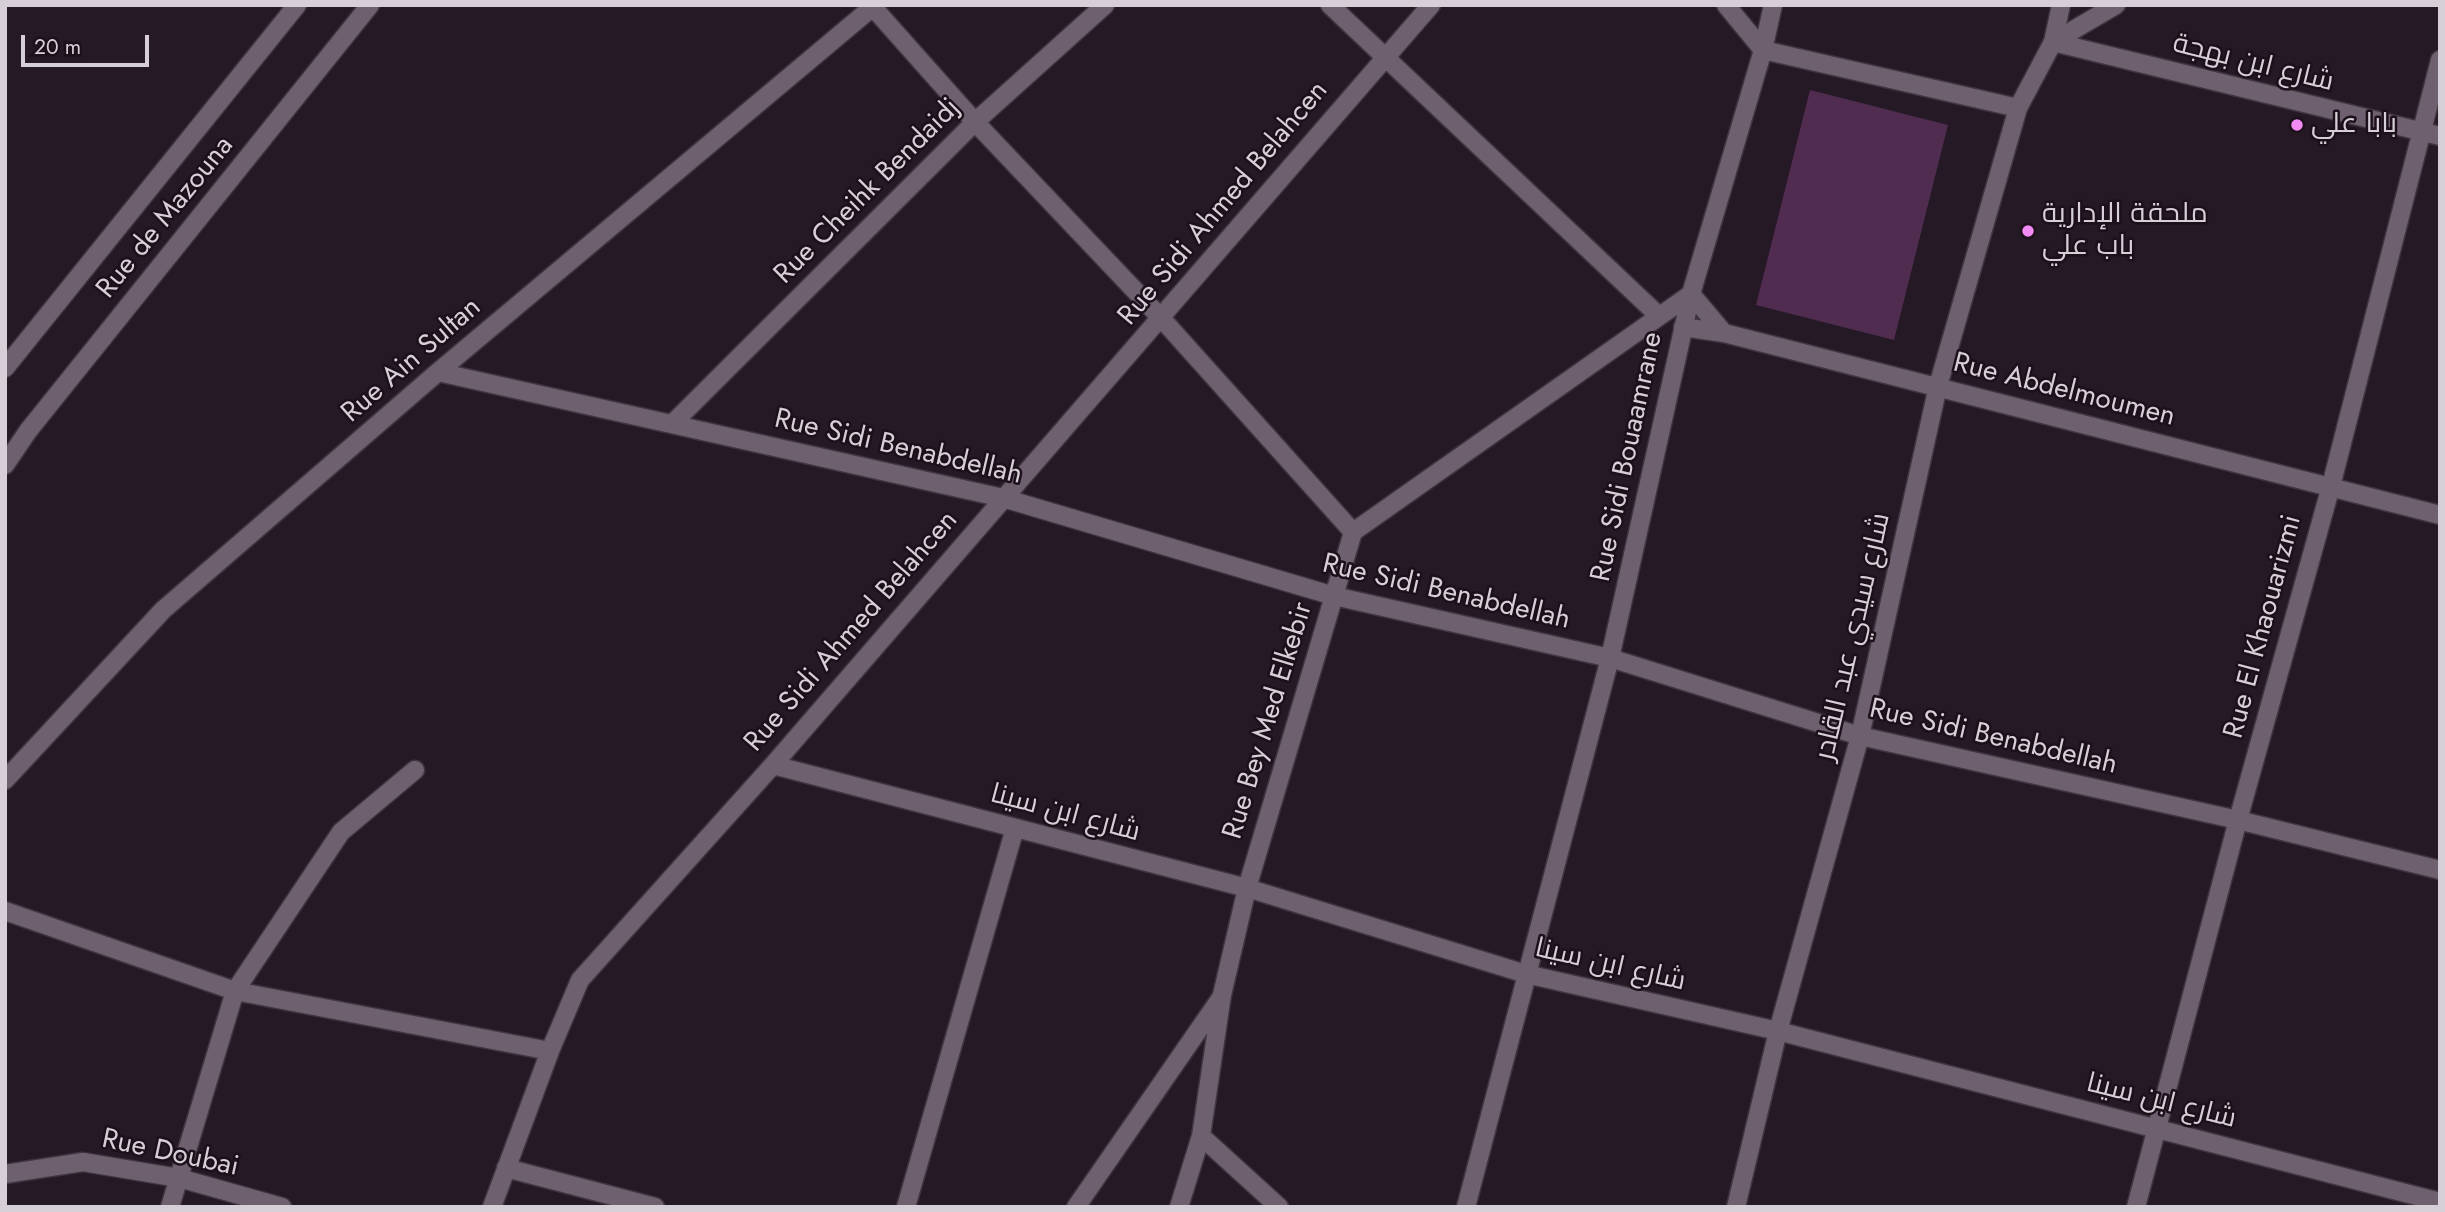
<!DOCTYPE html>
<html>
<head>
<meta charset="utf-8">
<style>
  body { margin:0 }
  #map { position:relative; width:2445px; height:1212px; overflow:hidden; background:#251925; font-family:Jost,sans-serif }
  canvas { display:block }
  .frame { position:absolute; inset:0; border:7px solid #d7cfd7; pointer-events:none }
  .scale { position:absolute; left:21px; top:35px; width:128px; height:32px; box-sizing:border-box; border:4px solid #d7cfd7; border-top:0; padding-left:9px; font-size:21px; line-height:24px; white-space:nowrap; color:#d7cfd7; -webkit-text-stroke:5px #1c101b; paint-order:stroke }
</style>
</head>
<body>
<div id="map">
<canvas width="2445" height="1212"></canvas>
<div class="frame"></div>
<div class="scale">20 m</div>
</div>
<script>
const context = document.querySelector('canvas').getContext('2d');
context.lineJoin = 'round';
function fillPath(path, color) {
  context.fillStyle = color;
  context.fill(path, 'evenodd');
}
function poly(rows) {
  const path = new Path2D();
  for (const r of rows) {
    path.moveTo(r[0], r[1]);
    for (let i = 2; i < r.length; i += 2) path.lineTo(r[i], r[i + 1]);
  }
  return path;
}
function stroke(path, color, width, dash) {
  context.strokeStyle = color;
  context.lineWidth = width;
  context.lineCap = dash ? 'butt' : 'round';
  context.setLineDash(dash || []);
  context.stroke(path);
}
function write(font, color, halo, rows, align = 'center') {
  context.font = font + ' Jost,Cairo,sans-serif';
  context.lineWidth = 5;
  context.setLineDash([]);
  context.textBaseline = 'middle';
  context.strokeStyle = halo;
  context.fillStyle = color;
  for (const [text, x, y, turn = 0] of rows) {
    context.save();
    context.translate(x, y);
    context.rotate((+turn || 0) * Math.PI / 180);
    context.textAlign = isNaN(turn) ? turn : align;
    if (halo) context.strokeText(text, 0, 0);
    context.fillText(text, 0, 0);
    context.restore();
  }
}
fillPath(poly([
  [1810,90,1948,125,1894,340,1756,305]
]), '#512c51');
const street = poly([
  [871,5,975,122,1162,319,1353,532],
  [1330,5,1659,316],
  [1726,5,1763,50,2018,108],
  [2053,42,2440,136],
  [2053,42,2116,5],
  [1683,327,1724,333],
  [438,372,1003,498,1334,596,1610,658,1860,736],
  [673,423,975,122,1105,5],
  [773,765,1247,888,1526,974,1778,1031,2440,1202],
  [5,780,163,610,438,372,875,5],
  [5,911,235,991,550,1051],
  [1201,1136,1279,1207],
  [506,1168,655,1207],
  [5,1174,83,1162,179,1178,282,1207],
  [170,1207,235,991,341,832,415,770],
  [492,1207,550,1051,580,980,773,765,1431,5],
  [906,1207,1015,828],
  [1076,1207,1220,999],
  [1179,1207,1201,1136,1222,995,1247,888,1353,532,1691,294,1724,333,2440,515],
  [1466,1207,1610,658,1691,294,1763,50,1773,5],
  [2136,1207,2238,820,2331,486,2440,60]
]);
const secondary = poly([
  [5,368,297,5],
  [5,465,28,431,370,5],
  [1860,736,2238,820,2440,870],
  [1736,1207,1778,1031,1860,736,1938,386,2018,108,2053,42,2061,5]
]);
stroke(street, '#3e353e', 21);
stroke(secondary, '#3e353e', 21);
stroke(street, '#6f606f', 18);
stroke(secondary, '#6f606f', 18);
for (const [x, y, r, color] of [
  [2297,125,7,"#f28af3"],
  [2028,231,7,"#f28af3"]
]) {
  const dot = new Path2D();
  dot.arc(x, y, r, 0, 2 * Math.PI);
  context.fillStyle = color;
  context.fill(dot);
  stroke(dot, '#1c101b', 2.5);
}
write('28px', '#d7cfd7', '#1c101b', [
  ["شارع ابن بهجة",2253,64,14],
  ["Rue Cheihk Bendaidj",868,192,-45],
  ["Rue Sidi Ahmed Belahcen",1224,204,-50],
  ["Rue de Mazouna",166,218,-51],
  ["Rue Ain Sultan",412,361,-41],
  ["Rue Abdelmoumen",2064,391,14],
  ["Rue Sidi Benabdellah",898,448,13],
  ["Rue Sidi Bouaamrane",1628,457,-78],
  ["Rue Sidi Benabdellah",1446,593,13],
  ["Rue El Khaouarizmi",2264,627,-75],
  ["Rue Sidi Ahmed Belahcen",852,632,-49],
  ["شارع سيدي عبد القادر",1854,637,-77],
  ["Rue Bey Med Elkebir",1269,721,-73],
  ["Rue Sidi Benabdellah",1993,738,13],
  ["شارع ابن سينا",1065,814,15],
  ["شارع ابن سينا",1610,966,13],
  ["شارع ابن سينا",2161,1102,14],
  ["Rue Doubai",170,1154,12]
]);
write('28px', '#d7cfd7', '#1c101b', [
  ["بابا علي",2311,125],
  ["ملحقة الإدارية",2042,215],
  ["باب علي",2042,247]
], 'left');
</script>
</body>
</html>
